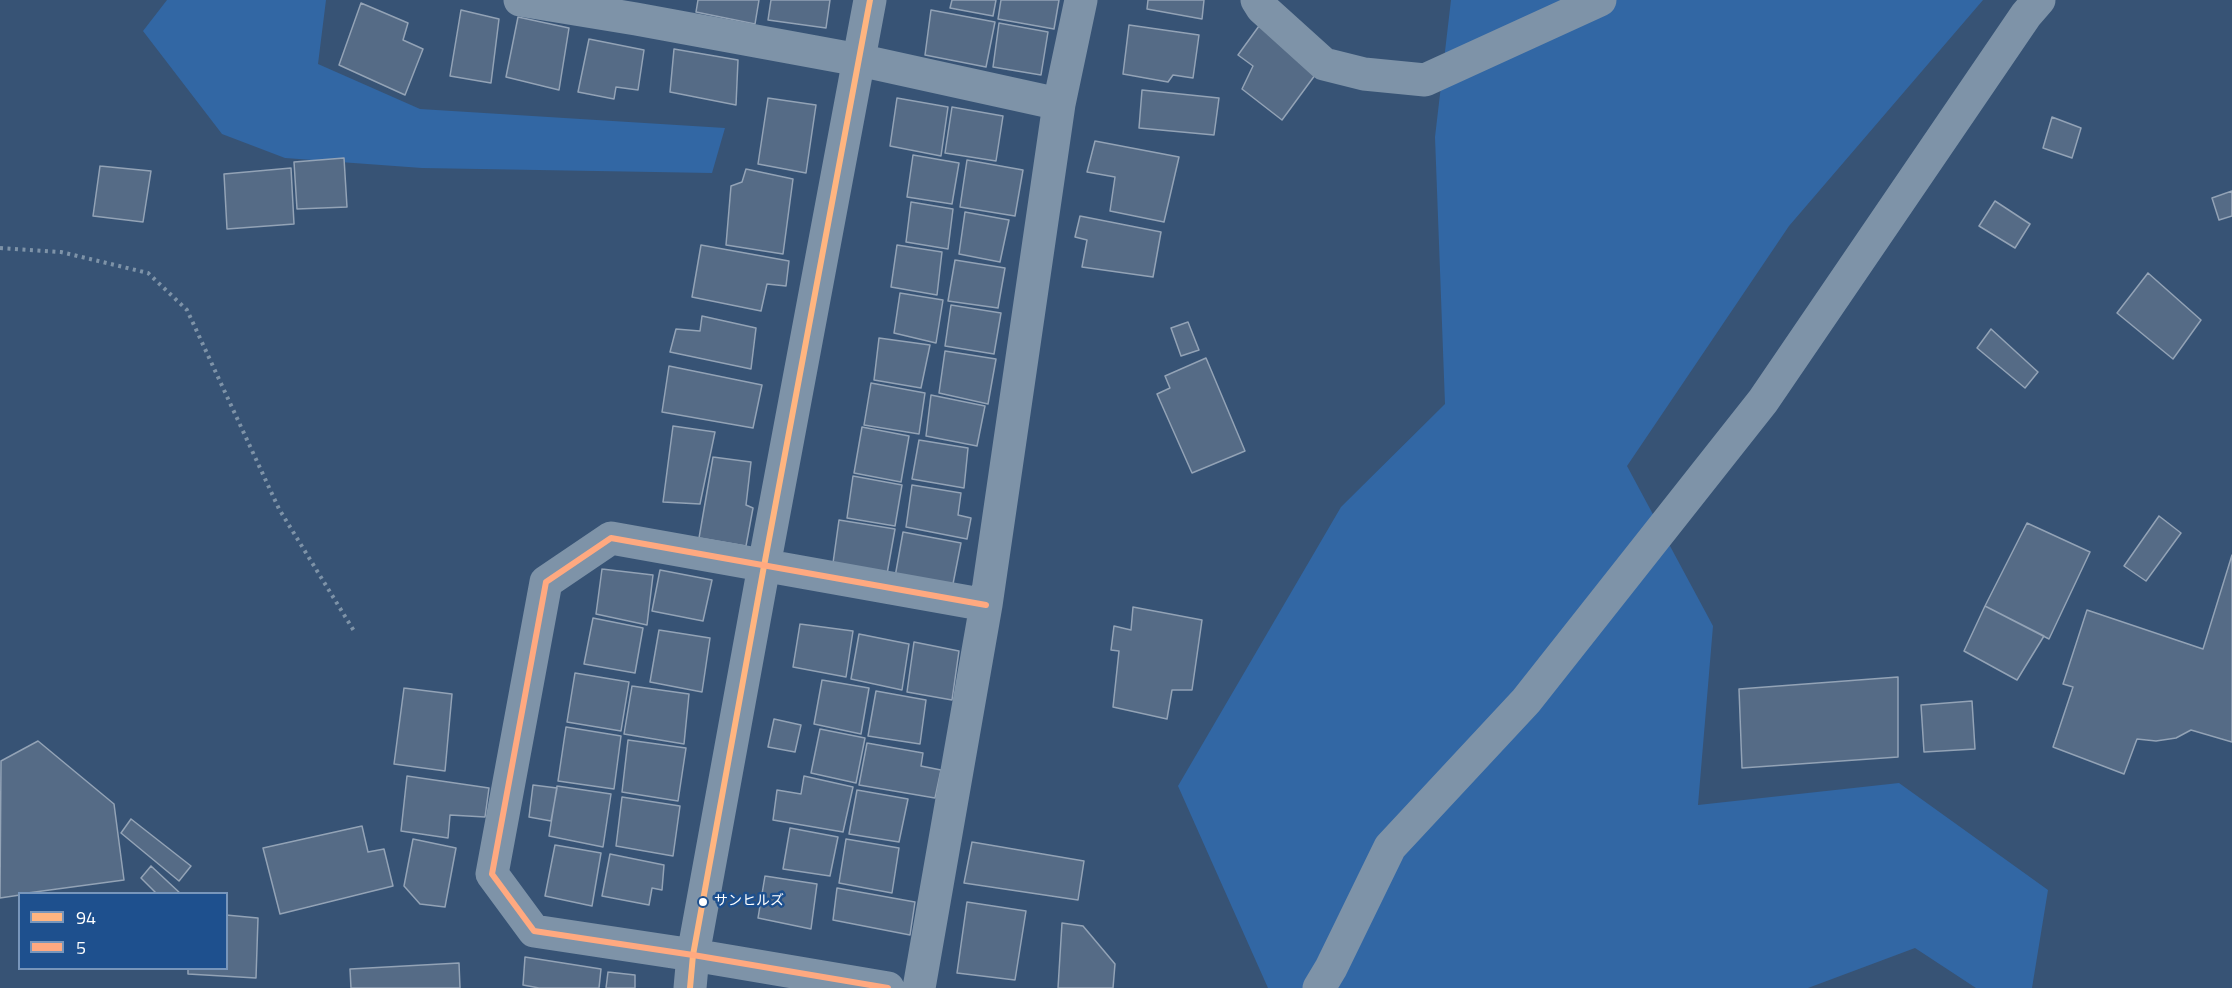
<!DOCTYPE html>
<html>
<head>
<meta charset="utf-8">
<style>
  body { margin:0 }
  #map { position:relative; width:2232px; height:988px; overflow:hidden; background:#375375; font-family:"Titillium Web",sans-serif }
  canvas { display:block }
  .legend { position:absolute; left:18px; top:892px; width:210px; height:78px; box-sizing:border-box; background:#1e508e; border:2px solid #7896bb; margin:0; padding:8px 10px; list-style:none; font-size:18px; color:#fff }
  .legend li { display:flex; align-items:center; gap:12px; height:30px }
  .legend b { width:30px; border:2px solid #7896bb }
</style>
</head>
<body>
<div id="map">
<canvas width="2232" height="988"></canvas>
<ul class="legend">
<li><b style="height:8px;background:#ffb580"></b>94</li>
<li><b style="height:8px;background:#ffa980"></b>5</li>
</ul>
</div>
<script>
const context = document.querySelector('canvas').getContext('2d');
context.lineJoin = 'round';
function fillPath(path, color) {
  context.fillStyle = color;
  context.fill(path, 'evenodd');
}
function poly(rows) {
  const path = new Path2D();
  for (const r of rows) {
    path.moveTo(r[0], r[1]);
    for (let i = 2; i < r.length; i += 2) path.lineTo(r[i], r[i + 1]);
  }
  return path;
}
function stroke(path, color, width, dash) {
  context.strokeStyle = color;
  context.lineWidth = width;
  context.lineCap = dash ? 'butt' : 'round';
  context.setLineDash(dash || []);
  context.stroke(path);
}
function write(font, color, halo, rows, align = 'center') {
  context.font = font + ' "Titillium Web","Noto Sans JP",sans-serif';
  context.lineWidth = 5;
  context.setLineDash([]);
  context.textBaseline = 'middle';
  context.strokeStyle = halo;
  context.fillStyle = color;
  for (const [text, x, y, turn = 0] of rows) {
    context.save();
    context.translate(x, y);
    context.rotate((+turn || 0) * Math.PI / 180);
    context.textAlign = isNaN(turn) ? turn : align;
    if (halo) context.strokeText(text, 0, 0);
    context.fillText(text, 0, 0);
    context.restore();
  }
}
fillPath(poly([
  [167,0,326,0,318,64,420,109,725,128,712,173,422,168,285,158,222,134,143,31],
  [1451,0,1983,0,1789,226,1627,466,1713,626,1698,805,1899,783,2048,890,2032,988,1976,988,1915,948,1808,988,1268,988,1178,786,1341,507,1445,404,1435,137]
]), '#3267a4');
const building = poly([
  [698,0,759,0,755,24,696,12,698,0],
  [771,0,830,0,826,28,768,20,771,0],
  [952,0,996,0,993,16,950,8,952,0],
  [1001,0,1059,0,1054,29,998,19,1001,0],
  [1148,0,1204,0,1202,19,1147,9,1148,0],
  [361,3,408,23,403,40,423,49,405,95,339,65,361,3],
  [461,10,499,19,491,83,450,76,461,10],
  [931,10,995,22,986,67,925,55,931,10],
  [518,17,569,28,559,90,506,77,518,17],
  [999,23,1048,32,1041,75,993,67,999,23],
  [1129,25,1199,35,1193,78,1173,75,1168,82,1123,74,1129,25],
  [1259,26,1318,71,1282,120,1242,89,1253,66,1238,55,1259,26],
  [589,39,644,50,638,90,616,87,614,99,578,92,589,39],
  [674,49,738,60,736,105,670,92,674,49],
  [1142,90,1219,98,1214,135,1139,128,1142,90],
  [768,98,816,105,806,173,758,164,768,98],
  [897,98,948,107,941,156,890,146,897,98],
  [952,107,1003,116,996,161,945,153,952,107],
  [2052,117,2081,128,2072,158,2043,148,2052,117],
  [1095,141,1179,157,1164,222,1110,211,1115,177,1087,172,1095,141],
  [913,155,959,163,952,204,907,197,913,155],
  [344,158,347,207,297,209,294,162,344,158],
  [967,160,1023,170,1015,216,960,207,967,160],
  [100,166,151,171,143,222,93,216,100,166],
  [291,168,294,224,227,229,224,174,291,168],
  [746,169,793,179,783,254,726,245,731,186,742,182,746,169],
  [2232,191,2232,216,2219,220,2212,198,2232,191],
  [1995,201,2030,224,2015,248,1979,226,1995,201],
  [911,202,953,209,948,249,906,242,911,202],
  [965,212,1009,220,1000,262,959,254,965,212],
  [1080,216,1161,232,1153,277,1082,267,1087,240,1075,237,1080,216],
  [701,245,789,261,786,286,767,284,761,311,692,297,701,245],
  [897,245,942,252,937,295,891,287,897,245],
  [955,260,1005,268,998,308,948,301,955,260],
  [2148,273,2201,320,2173,359,2117,313,2148,273],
  [900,293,943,300,936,343,894,333,900,293],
  [951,305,1001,313,994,354,945,346,951,305],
  [702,316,756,328,751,369,670,352,676,329,700,331,702,316],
  [1188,322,1199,350,1181,356,1171,328,1188,322],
  [1991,329,2038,372,2025,388,1977,348,1991,329],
  [879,338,930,345,921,388,874,380,879,338],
  [945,351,996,359,988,404,939,393,945,351],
  [1206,358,1245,451,1192,473,1157,394,1170,388,1165,376,1206,358],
  [669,366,762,385,753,428,662,412,669,366],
  [871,383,925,393,919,434,864,425,871,383],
  [931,395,985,406,977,446,926,436,931,395],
  [673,426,715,432,700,504,663,502,673,426],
  [862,427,909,436,901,482,854,473,862,427],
  [919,440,968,448,964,488,912,479,919,440],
  [713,457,751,462,746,505,753,508,746,546,699,538,713,457],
  [853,476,902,485,895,526,847,518,853,476],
  [912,485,961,493,958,515,971,518,967,539,906,527,912,485],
  [2159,516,2181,533,2146,581,2124,566,2159,516],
  [839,520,895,529,887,574,833,563,839,520],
  [2027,523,2090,552,2049,639,1985,606,2027,523],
  [903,532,961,543,952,589,895,577,903,532],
  [2232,555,2232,742,2191,730,2176,738,2156,741,2137,739,2124,774,2053,747,2073,687,2063,684,2087,610,2203,649,2232,555],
  [602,569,653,575,647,625,596,614,602,569],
  [660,570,712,580,703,621,652,611,660,570],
  [1985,606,2044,636,2017,680,1964,651,1985,606],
  [1133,607,1202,620,1192,690,1172,690,1167,719,1113,707,1119,651,1111,650,1114,626,1131,630,1133,607],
  [593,618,643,628,635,673,584,664,593,618],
  [800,624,853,631,846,677,793,667,800,624],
  [659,630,710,638,702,692,650,682,659,630],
  [859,634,909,644,902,690,851,679,859,634],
  [914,642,959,651,952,700,907,692,914,642],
  [575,673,629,682,621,731,567,722,575,673],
  [1898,677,1898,757,1742,768,1739,689,1898,677],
  [822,680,869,688,861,734,814,724,822,680],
  [632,686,689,694,684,744,624,734,632,686],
  [404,688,452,694,445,771,394,764,404,688],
  [876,691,926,700,920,744,868,736,876,691],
  [1972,701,1975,749,1924,752,1921,705,1972,701],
  [774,719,801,725,795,752,768,747,774,719],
  [566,727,621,736,614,789,558,781,566,727],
  [820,729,865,738,856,783,811,773,820,729],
  [628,740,686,748,678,801,622,792,628,740],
  [38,741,114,804,124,880,20,894,20,895,0,898,1,761,38,741],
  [867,743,923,753,921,766,941,770,935,798,859,785,867,743],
  [407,776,489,788,485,817,450,815,448,838,401,831,407,776],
  [804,776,853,787,843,832,773,820,777,790,801,794,804,776],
  [533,785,557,788,551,821,529,817,533,785],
  [557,786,611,794,603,847,549,836,557,786],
  [857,790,908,799,899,842,849,834,857,790],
  [622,797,680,806,673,856,616,846,622,797],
  [131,819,191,866,179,881,121,833,131,819],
  [362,826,368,852,384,849,393,886,280,914,263,848,362,826],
  [790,828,838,837,830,876,783,869,790,828],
  [413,839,456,848,445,907,420,904,404,886,413,839],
  [846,839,899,848,892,893,839,883,846,839],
  [972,842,1084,861,1078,900,964,883,972,842],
  [555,845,601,853,592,906,545,896,555,845],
  [610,854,664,865,662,890,652,888,649,905,602,896,610,854],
  [151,866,181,894,157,894,141,878,151,866],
  [765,876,817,884,811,929,758,918,765,876],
  [837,888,915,902,910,935,833,920,837,888],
  [967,902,1026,911,1015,980,957,973,967,902],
  [226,915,258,918,256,978,188,974,188,968,226,968,226,915],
  [1062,923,1083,926,1115,964,1113,988,1058,988,1062,923],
  [525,957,601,969,599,988,539,988,523,985,525,957],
  [459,963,460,988,351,988,350,969,459,963],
  [608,972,635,975,635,988,606,988,608,972]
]);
fillPath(building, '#556b86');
stroke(building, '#93a3b6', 1.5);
stroke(poly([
  [0,248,61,252,148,273,187,310,279,509,354,631]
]), '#7e93a8', 4, [3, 4.5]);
stroke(poly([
  [520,0,636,19,859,60,1059,104],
  [1257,0,1262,8,1324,64,1364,74,1425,80,1600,0],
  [690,988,693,955,764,566,870,0],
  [888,988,693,955,534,931,492,874,546,582,611,538,986,605],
  [919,988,986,605,1059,104,1081,0],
  [1319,988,1331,968,1390,847,1526,701,1763,401,2026,15,2039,0]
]), '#7e93a8', 33);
stroke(poly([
  [690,988,693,955,764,566,870,0]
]), '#ffb580', 6);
stroke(poly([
  [888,988,693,955,534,931,492,874,546,582,611,538,986,605]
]), '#ffa980', 6);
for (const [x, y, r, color] of [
  [703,902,5,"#fff"]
]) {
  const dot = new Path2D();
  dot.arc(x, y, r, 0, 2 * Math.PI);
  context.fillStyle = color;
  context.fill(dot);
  stroke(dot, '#1e508e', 2);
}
write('14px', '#fff', '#1e508e', [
  ["サンヒルズ",714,902]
], 'left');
</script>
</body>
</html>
